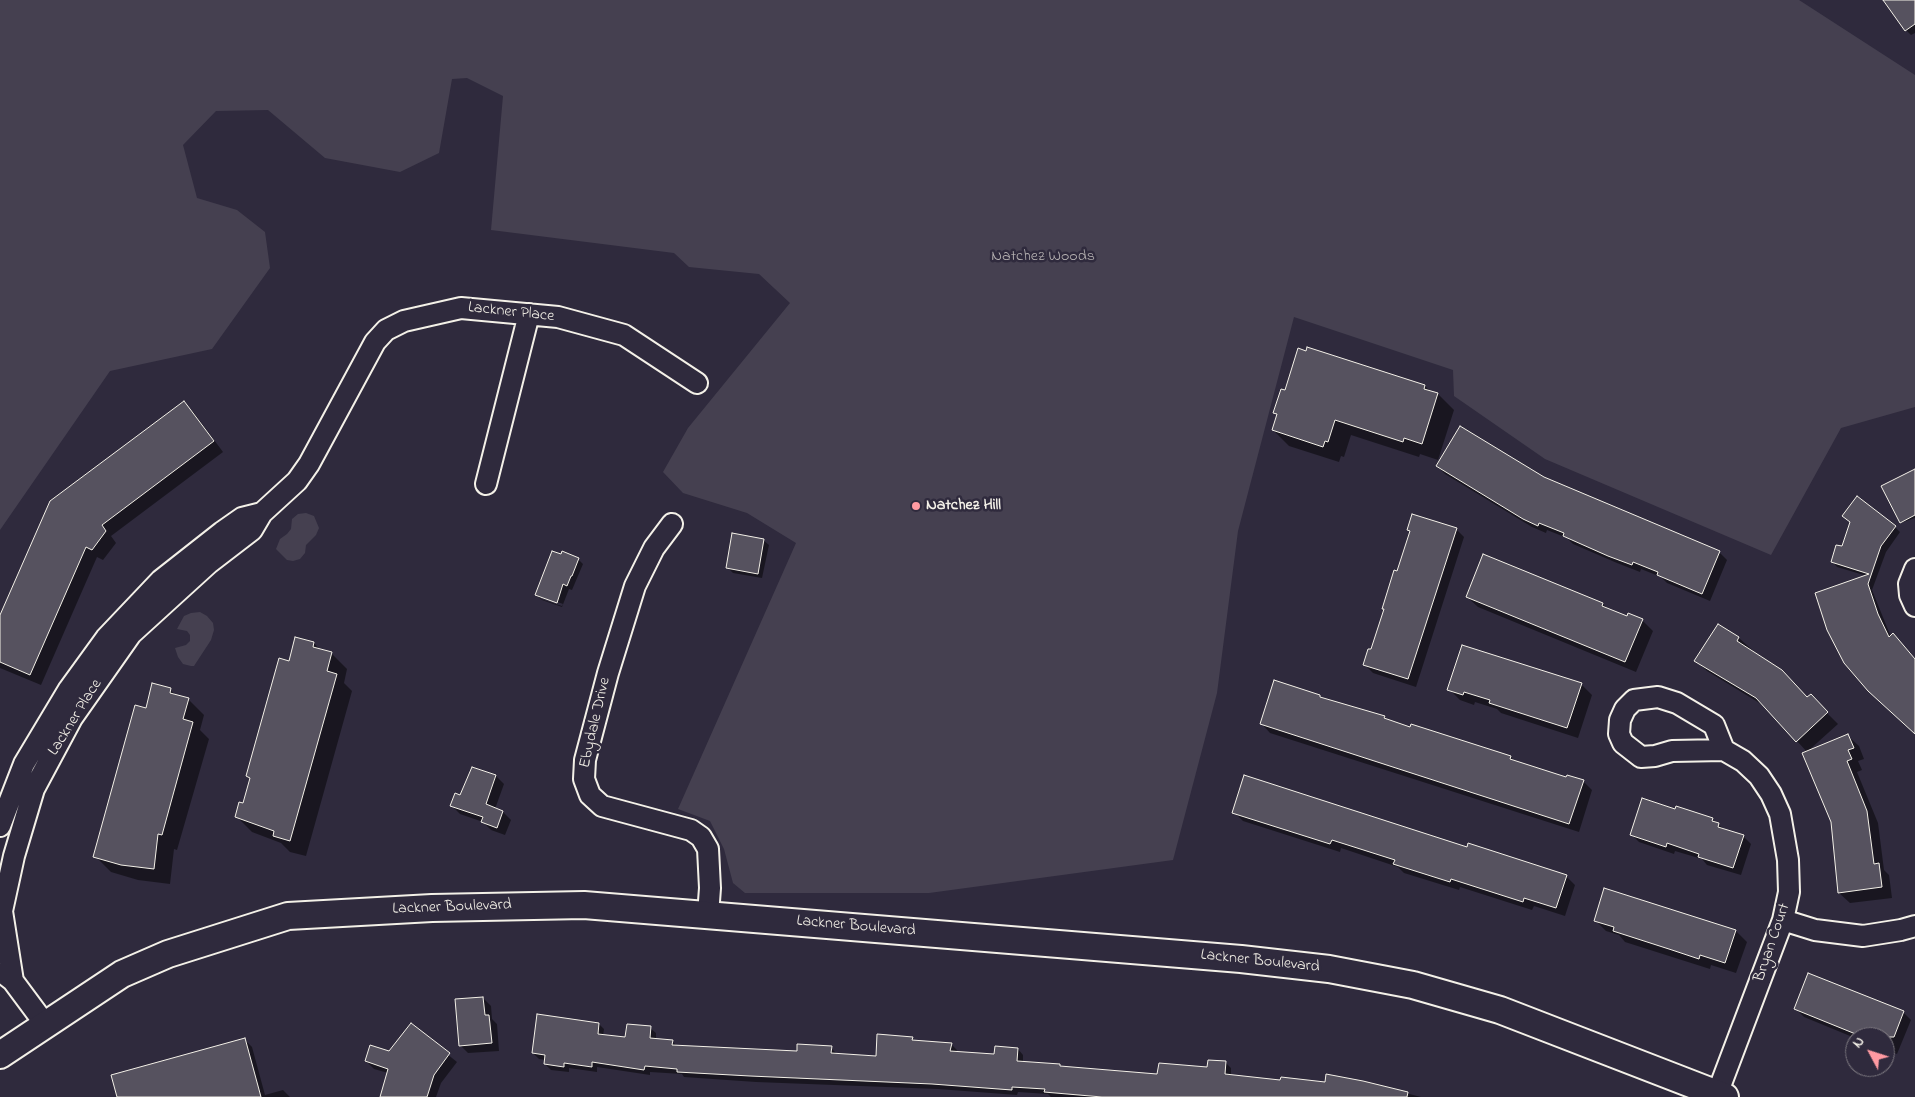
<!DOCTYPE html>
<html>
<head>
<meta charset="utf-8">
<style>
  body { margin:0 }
  #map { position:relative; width:1915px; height:1097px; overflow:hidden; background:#2f2a3d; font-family:"Indie Flower",sans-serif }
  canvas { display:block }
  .north { position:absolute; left:1845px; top:1027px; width:50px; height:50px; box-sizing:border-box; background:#2f2a3d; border:1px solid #7e7a81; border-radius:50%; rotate:310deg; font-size:14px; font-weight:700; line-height:20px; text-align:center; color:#f4f1e8 }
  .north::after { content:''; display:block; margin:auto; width:18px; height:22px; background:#ff9aa2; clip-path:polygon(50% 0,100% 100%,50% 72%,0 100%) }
</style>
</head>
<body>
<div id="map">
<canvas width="1915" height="1097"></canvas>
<div class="north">N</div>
</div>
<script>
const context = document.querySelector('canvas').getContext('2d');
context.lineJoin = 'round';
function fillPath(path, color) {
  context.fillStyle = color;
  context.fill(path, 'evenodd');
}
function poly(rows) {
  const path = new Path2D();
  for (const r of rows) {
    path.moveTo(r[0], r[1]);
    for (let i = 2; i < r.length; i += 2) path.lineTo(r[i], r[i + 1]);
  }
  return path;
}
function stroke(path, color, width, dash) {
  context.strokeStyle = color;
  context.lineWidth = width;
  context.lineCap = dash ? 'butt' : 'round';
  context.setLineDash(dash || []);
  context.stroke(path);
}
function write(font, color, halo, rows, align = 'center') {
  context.font = font + ' "Indie Flower",sans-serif';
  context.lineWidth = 5;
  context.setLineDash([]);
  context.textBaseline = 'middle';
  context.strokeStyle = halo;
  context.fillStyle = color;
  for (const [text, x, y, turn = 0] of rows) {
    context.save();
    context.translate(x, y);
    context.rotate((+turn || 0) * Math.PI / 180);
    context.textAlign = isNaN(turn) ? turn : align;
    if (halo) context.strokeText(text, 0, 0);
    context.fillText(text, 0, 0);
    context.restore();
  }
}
fillPath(poly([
  [0,0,1799,0,1915,75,1915,407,1841,428,1771,555,1545,459,1454,396,1453,370,1294,317,1238,531,1217,693,1173,860,929,893,745,893,733,883,724,849,710,821,678,809,796,543,747,513,683,493,663,472,688,428,790,303,759,274,689,267,674,253,491,230,503,96,467,78,452,79,439,153,400,172,325,158,268,110,216,111,183,145,197,198,237,210,265,232,270,268,212,349,110,371,0,530],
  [306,513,314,516,319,528,316,535,306,545,305,553,300,559,293,561,287,560,276,549,280,539,287,534,291,529,292,519,298,514],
  [200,612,207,616,213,623,214,630,211,640,194,666,191,666,183,664,178,657,175,648,186,645,190,641,190,635,187,631,177,629,184,616,191,613]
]), '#454050');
fillPath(poly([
  [1884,0,1915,0,1915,33,1911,35,1906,30],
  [1425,386,1431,392,1438,394,1454,410,1438,460,1420,454,1419,457,1351,435,1344,457,1341,456,1339,462,1289,446,1273,430,1278,416,1275,413],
  [184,402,194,413,223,452,111,536,116,543,103,560,97,557,41,685,0,668,0,619],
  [1437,466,1543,478,1719,552,1727,560,1710,601,1667,583,1661,577,1641,569,1640,572,1617,563,1573,544,1567,538,1547,530,1546,533,1532,527,1445,474],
  [1915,470,1915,518,1903,522,1898,517],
  [1895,527,1900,532,1886,552,1872,590,1891,637,1915,660,1915,733,1874,696,1867,576,1837,567,1832,561,1842,548],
  [1456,529,1464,537,1416,687,1373,673,1365,665,1372,651,1385,610,1383,608,1397,573,1411,532,1409,530],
  [763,540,769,545,762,578,733,573,727,567],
  [1484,555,1603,604,1609,610,1627,617,1642,620,1653,631,1636,672,1478,607,1467,597],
  [578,559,583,564,572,590,569,589,562,607,542,600,536,595],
  [541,596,563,604,562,606,541,599],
  [1718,626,1739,638,1811,703,1821,707,1838,724,1808,751,1848,736,1859,746,1864,759,1858,761,1862,770,1857,772,1878,823,1884,870,1889,875,1892,898,1850,903,1839,893,1832,821,1807,752,1766,707,1707,671,1696,661],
  [314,643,320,650,331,653,347,669,344,683,352,691,306,856,290,852,281,843,252,832,236,816,244,804,251,779,247,776,290,662],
  [1581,684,1592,695,1578,738,1501,713,1497,709,1475,702,1474,705,1460,700,1449,689],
  [170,690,177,696,188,699,204,715,200,730,209,739,177,850,174,849,170,884,138,880,111,872,95,856,147,710],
  [1320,696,1323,699,1385,717,1389,721,1411,728,1412,726,1511,757,1515,762,1567,779,1583,781,1592,790,1579,832,1270,733,1261,723],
  [472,768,496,776,504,784,495,809,503,812,511,820,505,835,491,830,483,822,460,814,452,806,461,796],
  [1676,811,1712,819,1725,830,1743,836,1751,844,1741,875,1707,865,1702,859,1675,851,1674,854,1639,842,1631,834],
  [1234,812,1467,848,1566,876,1575,885,1565,916,1534,906,1532,910,1460,887,1459,890,1404,873,1398,867,1341,848,1340,852,1243,821],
  [1605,889,1736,931,1747,942,1736,973,1711,965,1710,969,1625,942,1619,935,1606,931,1595,920],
  [483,998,491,1006,492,1019,497,1024,499,1051,468,1053,460,1045],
  [1796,1009,1903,1012,1911,1020,1897,1054,1885,1050,1885,1037,1855,1038,1804,1017],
  [599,1024,604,1029,603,1036,627,1039,650,1028,656,1033,656,1039,672,1041,677,1046,798,1053,831,1048,837,1054,877,1058,912,1038,916,1042,951,1044,957,1050,956,1053,996,1056,1018,1049,1023,1055,1023,1062,1060,1065,1062,1068,1158,1075,1208,1068,1225,1062,1231,1068,1231,1076,1282,1082,1326,1083,1363,1082,1421,1097,1051,1097,1048,1094,1018,1092,1017,1095,938,1089,756,1082,684,1077,682,1074,650,1072,650,1075,597,1067,597,1072,569,1068,569,1072,551,1070,545,1064,546,1060,539,1059,533,1053],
  [411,1025,457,1062,441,1083,436,1097,381,1097,388,1073,374,1069,366,1061,390,1053],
  [244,1039,252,1047,265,1095,283,1090,290,1097,119,1097]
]), '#0007');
const building = poly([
  [1883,0,1915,0,1915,24,1905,31,1883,0],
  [1307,347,1425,385,1424,389,1438,393,1422,444,1404,438,1403,442,1335,420,1328,442,1325,441,1323,447,1272,430,1277,414,1273,413,1281,389,1285,390,1298,348,1306,351,1307,347],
  [184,401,214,441,102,525,106,531,92,550,86,547,30,675,0,662,0,615,50,501,184,401],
  [1460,426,1544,477,1720,551,1702,594,1657,575,1658,572,1633,562,1632,565,1608,556,1563,536,1564,533,1539,523,1538,526,1523,519,1436,466,1460,426],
  [1915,469,1915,515,1900,523,1881,486,1915,469],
  [1857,496,1896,526,1881,546,1868,584,1878,614,1889,637,1893,633,1915,659,1915,734,1868,691,1844,663,1827,630,1815,593,1869,574,1831,562,1836,545,1842,546,1850,522,1842,516,1857,496],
  [1412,514,1457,528,1408,679,1363,665,1368,649,1371,649,1384,609,1382,609,1394,570,1397,571,1410,531,1407,530,1412,514],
  [732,533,764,539,758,574,726,568,732,533],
  [552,551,561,554,562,551,579,558,572,576,571,576,567,586,563,584,557,603,535,595,552,551],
  [1483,554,1603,603,1602,606,1627,616,1628,613,1643,619,1625,662,1466,597,1483,554],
  [1718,624,1739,637,1737,641,1782,670,1807,697,1811,694,1828,712,1796,742,1756,698,1694,661,1718,624],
  [295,637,314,642,313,647,332,652,327,671,337,674,290,841,273,836,274,831,235,817,239,802,243,803,250,778,246,776,279,658,289,661,295,637],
  [1462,645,1582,683,1567,728,1489,703,1490,700,1464,692,1463,695,1447,690,1462,645],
  [1274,680,1320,695,1320,697,1385,716,1384,718,1410,727,1411,724,1511,756,1510,759,1566,777,1567,775,1584,780,1569,824,1260,724,1274,680],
  [152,683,171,688,170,693,189,698,183,719,193,722,162,835,158,834,154,869,121,865,93,857,135,705,146,708,152,683],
  [1848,734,1854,748,1848,750,1852,759,1847,761,1867,811,1874,864,1879,863,1882,887,1838,893,1831,822,1802,753,1848,734],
  [472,767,496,775,486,804,503,811,497,828,481,822,483,817,450,806,455,793,460,795,472,767],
  [1244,775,1467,847,1468,843,1567,875,1556,908,1524,898,1523,902,1451,879,1450,882,1393,864,1395,860,1332,840,1330,844,1232,813,1244,775],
  [1642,798,1675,809,1676,806,1713,818,1712,821,1719,823,1718,827,1744,835,1733,868,1698,857,1699,854,1667,843,1666,847,1630,835,1642,798],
  [1604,888,1736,930,1725,963,1700,955,1699,959,1672,950,1613,931,1614,927,1594,921,1604,888],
  [1808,973,1904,1011,1894,1037,1863,1037,1794,1009,1808,973],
  [483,997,485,1015,489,1015,492,1043,459,1046,455,999,483,997],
  [537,1014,599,1023,598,1034,625,1037,627,1024,651,1026,650,1038,673,1040,672,1045,797,1051,797,1044,832,1046,831,1053,876,1056,877,1034,913,1037,912,1040,952,1043,950,1051,994,1054,995,1046,1018,1048,1017,1061,1060,1064,1060,1066,1157,1074,1159,1063,1207,1067,1208,1060,1226,1061,1225,1074,1280,1080,1281,1077,1325,1082,1326,1074,1363,1081,1408,1092,1407,1097,1102,1097,1044,1092,1045,1089,1012,1087,1012,1090,932,1084,750,1076,677,1072,677,1069,645,1066,644,1070,592,1062,592,1067,564,1063,564,1067,544,1064,545,1055,532,1053,537,1014],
  [411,1023,450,1053,434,1075,427,1097,380,1097,388,1069,365,1061,370,1045,389,1051,411,1023],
  [245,1038,261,1097,117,1097,111,1075,245,1038]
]);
fillPath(building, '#56525f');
stroke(building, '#f4f1e8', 1);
const minor = poly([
  [486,484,529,314],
  [672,524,654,548,635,586,608,673,585,760,584,779,590,795,602,806,691,830,701,837,708,849,710,888,708,915],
  [1915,569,1909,584,1910,595,1915,606],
  [0,826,24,764,69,689,106,638,161,580,222,532,242,518,262,513],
  [1783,920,1815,930,1863,936,1901,930,1915,926],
  [3,973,13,981,45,1024],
  [13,981,2,911,14,856,34,789,72,718,131,634,209,563,252,530,262,513,297,481,309,464,375,342,386,330,404,321,461,308,558,317,624,335,697,383],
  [1716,1097,1783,920,1789,892,1788,860,1780,814,1771,794,1759,776,1743,761,1724,750,1672,751,1655,756,1641,757,1623,743,1619,734,1620,720,1625,709,1634,700,1658,697,1677,703,1714,725,1724,750]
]);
const major = poly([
  [0,1055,122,974,168,954,288,916,432,908,584,905,1241,959,1329,969,1413,985,1500,1010,1725,1097]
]);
stroke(minor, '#f4f1e8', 24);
stroke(major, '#f4f1e8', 30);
stroke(minor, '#2f2a3d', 20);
stroke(major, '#2f2a3d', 26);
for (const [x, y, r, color] of [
  [916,506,5,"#ff9aa2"]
]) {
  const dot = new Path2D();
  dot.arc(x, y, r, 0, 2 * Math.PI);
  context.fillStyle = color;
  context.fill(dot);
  stroke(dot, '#2f2a3d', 2);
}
write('16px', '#b7b3b3', '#2f2a3d', [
  ["Natchez Woods",1043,257]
]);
write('16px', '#f4f1e8', '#2f2a3d', [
  ["Lackner Place",511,313,6],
  ["Lackner Place",76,718,-58],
  ["Ebydale Drive",596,723,-77],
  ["Lackner Boulevard",452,908,-2],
  ["Lackner Boulevard",856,927,5],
  ["Bryan Court",1773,943,-71],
  ["Lackner Boulevard",1260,962,6]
]);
write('bold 16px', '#f4f1e8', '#2f2a3d', [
  ["Natchez Hill",926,506]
], 'left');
</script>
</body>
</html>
